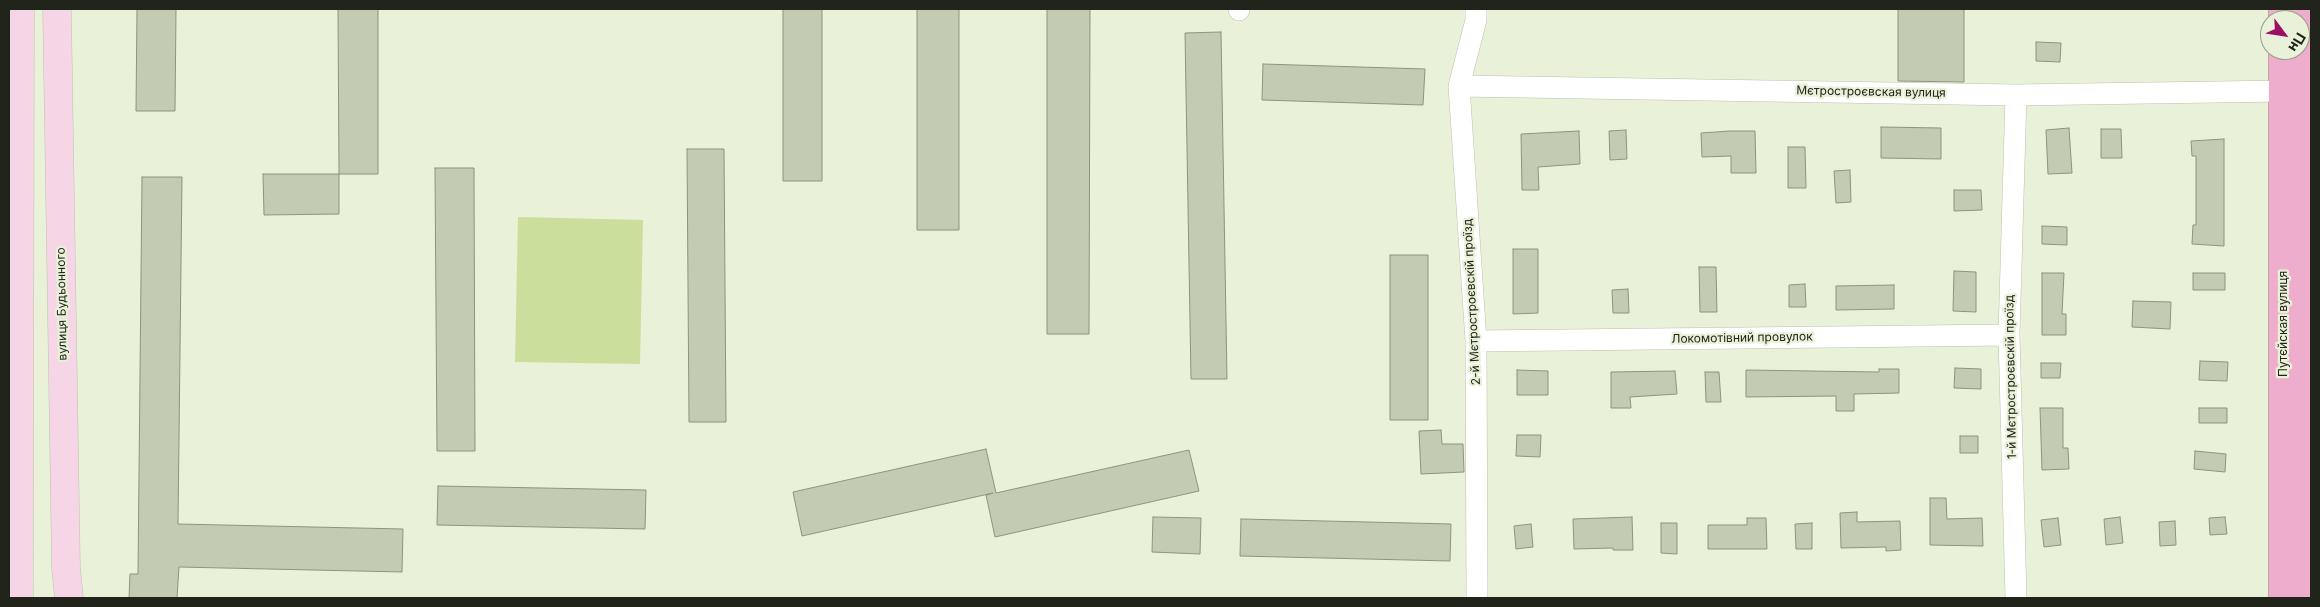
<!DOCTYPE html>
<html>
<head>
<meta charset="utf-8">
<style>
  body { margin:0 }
  #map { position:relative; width:2320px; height:607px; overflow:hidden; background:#e9f1d8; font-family:Inter,sans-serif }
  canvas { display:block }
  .frame { position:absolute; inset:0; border:10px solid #21241b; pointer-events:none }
  .north { position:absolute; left:2260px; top:10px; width:50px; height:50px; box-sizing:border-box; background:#e9f1d8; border:1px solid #999f8c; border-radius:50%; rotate:121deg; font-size:14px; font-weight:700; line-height:20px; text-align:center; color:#21241b }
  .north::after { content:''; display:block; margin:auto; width:18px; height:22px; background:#9a1164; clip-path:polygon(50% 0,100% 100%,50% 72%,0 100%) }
</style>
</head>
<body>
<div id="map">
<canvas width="2320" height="607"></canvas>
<div class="frame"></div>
<div class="north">Пн</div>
</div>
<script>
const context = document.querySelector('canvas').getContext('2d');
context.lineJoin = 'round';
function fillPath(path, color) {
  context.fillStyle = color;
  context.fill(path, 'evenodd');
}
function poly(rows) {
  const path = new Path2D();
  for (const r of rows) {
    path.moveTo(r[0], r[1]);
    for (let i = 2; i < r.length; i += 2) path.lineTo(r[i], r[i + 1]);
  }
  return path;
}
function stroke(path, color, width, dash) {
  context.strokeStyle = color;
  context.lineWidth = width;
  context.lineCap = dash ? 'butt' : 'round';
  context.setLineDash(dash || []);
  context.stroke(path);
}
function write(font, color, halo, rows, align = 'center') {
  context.font = font + ' Inter,sans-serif';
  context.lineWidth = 4.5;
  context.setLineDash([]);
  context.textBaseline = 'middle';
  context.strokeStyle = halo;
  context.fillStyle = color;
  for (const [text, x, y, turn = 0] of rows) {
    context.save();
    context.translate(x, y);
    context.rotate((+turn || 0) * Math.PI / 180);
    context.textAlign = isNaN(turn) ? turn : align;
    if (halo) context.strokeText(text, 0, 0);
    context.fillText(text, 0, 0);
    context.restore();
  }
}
fillPath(poly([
  [518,217,643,220,640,364,515,362]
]), '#cbde9c');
const building = poly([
  [137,9,176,9,175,111,136,111,137,9],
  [338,9,378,9,378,174,339,174,338,9],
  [783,9,822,9,822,181,783,181,783,9],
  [917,9,959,9,959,230,917,230,917,9],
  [1047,9,1090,9,1089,334,1047,334,1047,9],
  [1898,9,1964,9,1964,82,1898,81,1898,9],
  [1221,32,1227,379,1191,379,1185,33,1221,32],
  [2036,42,2061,43,2060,62,2036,61,2036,42],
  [1263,64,1425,69,1423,105,1262,100,1263,64],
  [1881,127,1941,128,1941,159,1881,158,1881,127],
  [2069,128,2072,173,2048,174,2046,130,2069,128],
  [2101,129,2121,129,2122,158,2101,158,2101,129],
  [1626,130,1627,159,1610,160,1609,131,1626,130],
  [1579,131,1580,164,1538,167,1539,190,1522,190,1521,134,1579,131],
  [1730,131,1755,131,1756,173,1731,173,1731,156,1702,157,1701,133,1730,131],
  [2224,139,2224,246,2192,244,2193,225,2196,225,2196,156,2192,156,2191,141,2224,139],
  [1788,147,1805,147,1806,188,1788,188,1788,147],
  [687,149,724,149,726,422,689,422,687,149],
  [435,168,474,168,475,451,437,451,435,168],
  [1850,170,1851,202,1836,203,1834,171,1850,170],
  [263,174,339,174,339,214,264,215,263,174],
  [142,177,182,177,178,524,403,529,402,572,179,567,177,598,129,598,130,574,138,574,142,177],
  [1954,190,1981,190,1982,210,1954,211,1954,190],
  [2042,226,2067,227,2067,245,2042,244,2042,226],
  [1513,249,1538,249,1538,313,1513,314,1513,249],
  [1390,255,1428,255,1428,420,1390,420,1390,255],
  [1699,267,1716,267,1717,312,1700,312,1699,267],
  [1954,271,1976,272,1976,312,1953,311,1954,271],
  [2042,273,2064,273,2062,314,2066,314,2066,335,2042,335,2042,273],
  [2193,273,2225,273,2225,290,2193,290,2193,273],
  [1805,284,1806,307,1789,307,1789,285,1805,284],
  [1894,285,1894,309,1836,310,1836,286,1894,285],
  [1628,289,1629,313,1613,313,1612,290,1628,289],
  [2133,301,2171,302,2170,329,2132,327,2133,301],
  [2200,361,2228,362,2227,381,2199,380,2200,361],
  [2041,363,2061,363,2060,378,2041,378,2041,363],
  [1955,368,1981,369,1981,389,1954,388,1955,368],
  [1879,369,1899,369,1899,393,1854,394,1854,411,1836,411,1836,396,1746,397,1746,370,1879,372,1879,369],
  [1517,370,1548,371,1548,395,1517,395,1517,370],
  [1675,371,1677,394,1630,397,1631,408,1611,408,1611,372,1675,371],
  [1705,372,1719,372,1721,402,1706,402,1705,372],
  [2040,408,2063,408,2063,448,2068,448,2069,469,2042,470,2040,408],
  [2199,408,2227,408,2227,423,2199,423,2199,408],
  [1441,430,1442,444,1463,444,1464,472,1421,474,1419,431,1441,430],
  [1517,435,1541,435,1540,457,1516,456,1517,435],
  [1960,436,1978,436,1978,453,1960,453,1960,436],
  [986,449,996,493,1189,450,1199,491,995,537,986,495,993,493,802,536,793,492,986,449],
  [2195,451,2226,454,2225,472,2194,469,2195,451],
  [438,486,646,490,645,529,437,525,438,486],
  [1930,498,1946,498,1947,519,1982,518,1983,546,1930,545,1930,498],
  [1857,512,1857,522,1900,521,1901,550,1886,551,1886,547,1841,548,1840,513,1857,512],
  [1153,517,1201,518,1200,554,1152,552,1153,517],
  [1632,517,1633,550,1613,550,1613,548,1574,549,1573,519,1632,517],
  [2120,517,2123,543,2106,545,2104,519,2120,517],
  [2225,517,2227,534,2210,535,2209,518,2225,517],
  [1747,518,1766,518,1767,549,1708,549,1708,525,1747,525,1747,518],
  [2058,518,2061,545,2044,547,2041,520,2058,518],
  [1241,519,1451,524,1450,561,1240,556,1241,519],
  [2175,521,2176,545,2160,546,2159,522,2175,521],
  [1661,523,1677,523,1677,554,1661,553,1661,523],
  [1812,523,1812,549,1796,549,1795,524,1812,523],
  [1531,524,1533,547,1516,549,1514,526,1531,524]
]);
fillPath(building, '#c3cbb2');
stroke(building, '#8d947d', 1);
const street = poly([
  [1239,9,1239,10],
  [1476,9,1476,20,1459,86,1476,341,1477,598],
  [1459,86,2016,95,2283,91],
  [1476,341,2009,335],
  [2016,598,2009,335,2016,95]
]);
const secondary = poly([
  [57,9,66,568,69,598],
  [19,598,20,9]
]);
const primary = poly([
  [2304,9,2305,598],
  [2283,20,2283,9],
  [2283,50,2283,598]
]);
stroke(street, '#bbc3aa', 22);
stroke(secondary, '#bbc3aa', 29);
stroke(primary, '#9e5979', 29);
stroke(street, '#fff', 21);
stroke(secondary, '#f6d6e6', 28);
stroke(primary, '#eeadcd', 28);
write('12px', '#21241b', '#e9f1d8', [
  ["Мєтростроєвская вулиця",1871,92,1],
  ["2-й Мєтростроєвскій проїзд",1472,302,-93],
  ["вулиця Будьонного",62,304,-91],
  ["Путєйская вулиця",2283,324,-90],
  ["Локомотівний провулок",1742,338,-1],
  ["1-й Мєтростроєвскій проїзд",2011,377,-91]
]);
</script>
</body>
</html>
